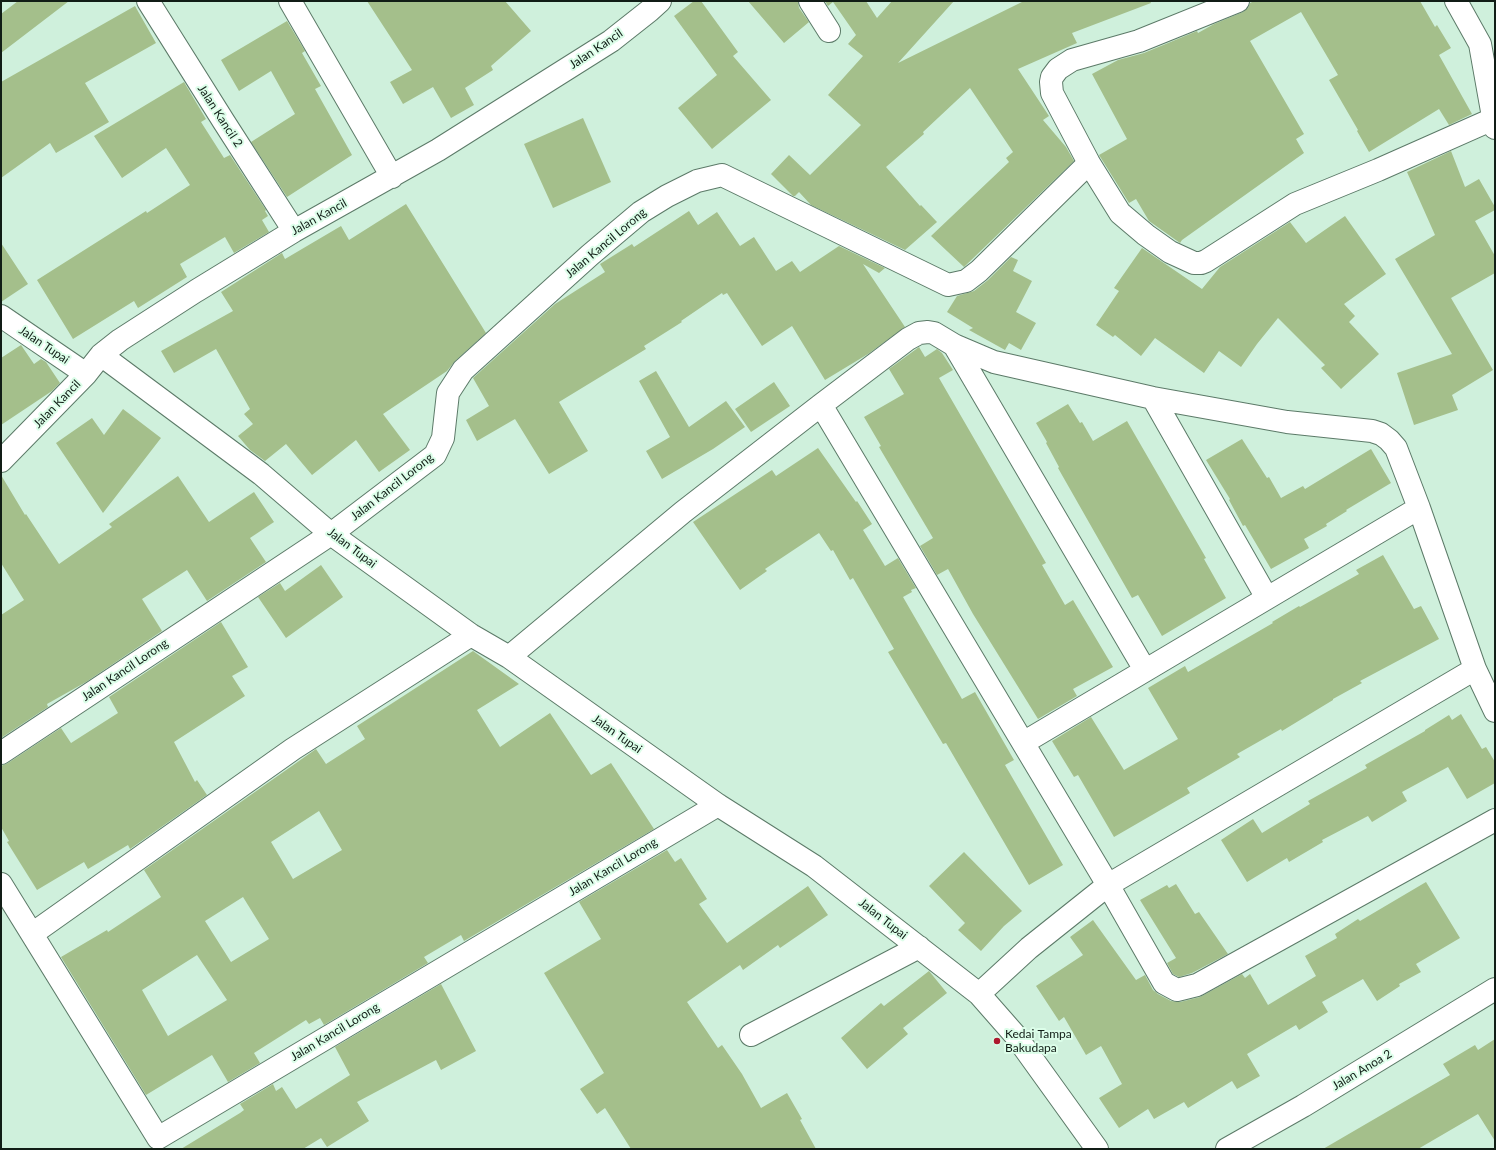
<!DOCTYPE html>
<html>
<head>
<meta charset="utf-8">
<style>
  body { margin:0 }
  #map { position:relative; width:1496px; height:1150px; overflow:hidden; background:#cff0dc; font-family:Lato,sans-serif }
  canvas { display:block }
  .frame { position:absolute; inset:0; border:2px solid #111d16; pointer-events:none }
</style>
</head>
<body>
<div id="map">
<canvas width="1496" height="1150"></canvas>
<div class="frame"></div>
</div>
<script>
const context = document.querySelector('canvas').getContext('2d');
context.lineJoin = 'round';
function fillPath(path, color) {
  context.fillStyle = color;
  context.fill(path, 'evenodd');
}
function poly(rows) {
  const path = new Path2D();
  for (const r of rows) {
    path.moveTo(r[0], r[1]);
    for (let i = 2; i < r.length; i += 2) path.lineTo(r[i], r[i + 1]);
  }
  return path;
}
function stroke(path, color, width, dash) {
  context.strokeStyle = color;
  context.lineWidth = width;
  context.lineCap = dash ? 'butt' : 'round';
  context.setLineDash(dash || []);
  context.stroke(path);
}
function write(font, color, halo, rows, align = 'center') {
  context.font = font + ' Lato,sans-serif';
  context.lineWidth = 4;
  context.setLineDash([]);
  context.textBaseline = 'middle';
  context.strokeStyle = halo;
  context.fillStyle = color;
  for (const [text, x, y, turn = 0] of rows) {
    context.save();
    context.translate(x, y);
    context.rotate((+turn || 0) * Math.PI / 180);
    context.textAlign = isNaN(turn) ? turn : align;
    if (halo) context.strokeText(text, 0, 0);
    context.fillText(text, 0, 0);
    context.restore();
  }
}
fillPath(poly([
  [18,1,69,1,1,53,1,14],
  [367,1,505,1,531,31,491,66,493,70,465,88,474,105,451,118,433,87,403,104,390,82,412,70],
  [694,1,701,1,738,52,733,56,771,100,712,149,678,108,717,75,674,16],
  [748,1,798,1,799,8,809,22,784,43],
  [825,1,866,1,877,18,892,1,954,1,898,63,1024,1,1150,1,1151,3,1072,33,1077,43,1018,69,1049,116,1043,120,1066,147,1074,161,964,267,931,236,1009,162,1006,158,1013,152,970,88,923,132,924,134,886,167,920,206,921,205,937,222,905,250,811,205,799,192,795,196,793,196,771,174,789,155,810,175,861,125,828,95,863,56,848,44,856,35,833,2,828,6],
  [1254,1,1420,1,1435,27,1437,25,1451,48,1439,55,1472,114,1449,125,1439,109,1369,152,1357,131,1358,130,1329,80,1338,75,1301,12,1250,41,1304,134,1296,139,1304,153,1182,240,1180,243,1149,221,1136,199,1129,203,1099,155,1127,139,1092,74,1118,60,1144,53,1197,31,1198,33,1214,24,1243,12,1248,8,1250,3],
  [135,6,156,43,85,83,109,122,56,153,50,143,1,178,1,82],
  [287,21,305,51,302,53,321,86,315,89,352,155,287,197,251,142,295,114,271,71,239,91,221,60],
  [184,82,206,119,201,122,224,158,230,155,266,210,265,211,268,216,262,220,269,232,234,253,225,237,180,264,187,277,138,308,134,301,73,339,37,280,146,211,147,213,190,185,166,148,122,178,94,136],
  [583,118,611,182,553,208,524,144],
  [1451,151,1465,187,1479,179,1495,207,1495,210,1475,221,1495,256,1495,273,1451,298,1493,370,1452,395,1458,410,1414,425,1397,373,1452,354,1395,259,1435,235,1407,172],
  [406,204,486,333,455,361,447,371,383,414,410,450,379,472,356,440,312,475,286,444,265,461,250,450,238,436,253,424,244,414,250,409,216,349,174,373,161,351,233,311,221,292,282,253,285,259,341,226,349,240],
  [689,211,698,225,717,212,740,246,754,237,776,271,792,261,800,272,839,246,885,268,879,273,863,264,905,327,868,354,825,380,792,326,762,346,727,293,723,295,722,293,681,321,682,322,644,346,646,349,559,402,588,451,549,474,515,419,477,441,466,420,489,406,473,378,555,304,605,272,600,264,632,244,634,247],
  [1345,216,1386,274,1344,304,1355,316,1349,322,1379,354,1341,389,1321,368,1325,365,1278,318,1257,344,1241,367,1219,351,1204,373,1155,338,1141,356,1115,335,1113,337,1096,325,1119,291,1114,288,1142,248,1202,289,1220,267,1290,222,1306,243],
  [1,243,28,284,1,302],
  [1011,257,1018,260,1013,271,1032,281,1016,312,1036,323,1021,350,1009,343,1005,350,969,330,973,328,947,312,957,296,974,291,988,280],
  [21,345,34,364,41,359,46,362,60,383,52,391,1,425,1,358],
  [919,347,925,357,937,349,942,353,953,370,939,378,1046,563,1042,565,1065,605,1073,600,1113,667,1073,689,1077,696,1038,719,973,614,948,569,937,575,920,546,933,538,879,447,881,446,864,417,904,394,889,369],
  [656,371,689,427,726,401,745,427,713,449,662,479,646,451,670,437,639,381],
  [774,382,790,406,751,432,735,409],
  [1068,404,1080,423,1082,422,1093,441,1127,421,1206,558,1204,559,1226,598,1162,636,1138,595,1132,598,1058,468,1059,467,1046,443,1047,442,1036,423],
  [123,409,161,438,103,513,56,443,92,418,104,435],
  [1242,439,1267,478,1269,477,1281,498,1303,486,1305,489,1371,449,1391,483,1346,510,1347,511,1326,524,1327,526,1304,539,1309,548,1271,569,1245,525,1243,526,1229,500,1230,499,1206,460],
  [818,448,856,502,857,501,872,524,863,530,885,566,898,558,916,588,911,590,912,592,903,597,962,699,975,692,1014,760,1005,765,1063,865,1029,885,946,743,943,744,888,652,894,649,853,578,850,580,833,550,831,551,819,533,765,569,767,571,740,590,693,522,772,470,776,476],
  [1,475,25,515,26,514,59,564,112,527,109,524,178,476,209,522,254,492,274,522,250,538,266,562,207,601,187,570,142,599,162,631,86,682,47,704,48,707,1,738,1,615,24,600,1,563],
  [1383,555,1414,609,1421,606,1439,639,1360,681,1362,683,1333,699,1333,700,1282,731,1281,729,1237,754,1240,757,1187,788,1190,793,1114,837,1078,775,1074,777,1052,741,1091,717,1124,770,1178,739,1148,688,1185,666,1188,672,1273,623,1272,622,1299,606,1300,607,1359,574,1356,570],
  [321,565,343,597,286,638,258,597,280,583,285,591],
  [221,622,248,667,232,676,245,696,174,742,195,782,197,780,207,795,130,849,128,845,88,869,84,862,37,890,7,842,9,841,1,827,1,766,8,763,61,728,71,743,118,713,109,697],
  [473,651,519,684,477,710,500,747,550,713,591,775,611,763,654,829,464,941,461,935,424,957,428,963,324,1025,320,1018,309,1024,306,1020,254,1053,260,1063,228,1082,212,1055,146,1095,61,957,107,930,108,932,161,897,144,870,316,749,326,764,365,739,357,726],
  [319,811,342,850,293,879,271,842],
  [243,897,269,939,231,962,205,921],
  [197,955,227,1000,168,1036,142,990],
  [1461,714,1482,749,1486,747,1495,762,1495,783,1467,799,1448,767,1402,792,1407,801,1372,822,1368,816,1322,840,1323,842,1289,862,1287,858,1247,882,1221,840,1253,819,1262,833,1310,804,1308,801,1367,768,1365,765,1425,731,1425,730,1449,715,1452,720],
  [667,850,675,862,681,858,707,899,699,904,727,943,808,886,828,915,780,948,778,945,743,970,740,965,687,1002,718,1048,722,1045,742,1074,761,1108,787,1093,802,1119,800,1120,816,1149,631,1149,605,1108,597,1114,580,1089,604,1073,544,973,601,939,579,902],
  [964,852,1022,911,1004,926,981,951,958,930,965,923,929,886],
  [1426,882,1460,938,1416,964,1421,972,1399,984,1400,986,1377,1001,1363,979,1322,1002,1328,1012,1299,1030,1296,1025,1247,1054,1260,1076,1237,1089,1232,1081,1188,1108,1184,1102,1154,1119,1148,1109,1119,1128,1099,1098,1122,1084,1101,1046,1086,1055,1064,1017,1059,1021,1036,986,1083,955,1070,937,1093,920,1136,980,1145,975,1153,990,1158,994,1171,1001,1180,1002,1200,997,1242,974,1245,978,1250,974,1268,1005,1316,976,1305,956,1337,938,1335,934,1358,919,1360,921],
  [1176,884,1195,914,1199,912,1228,954,1192,973,1179,977,1173,974,1167,963,1176,958,1140,900,1167,885,1169,888],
  [929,971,947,993,903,1028,908,1034,867,1069,841,1038,881,1003,884,1006],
  [441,984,476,1051,441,1070,436,1060,357,1102,369,1121,327,1147,321,1138,303,1149,181,1149,240,1113,244,1110,240,1104,273,1084,276,1091,282,1087,296,1109,350,1075,335,1047],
  [1495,1039,1495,1141,1478,1114,1418,1149,1323,1149,1450,1075,1443,1064,1475,1045,1478,1050]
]), '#a4bf8b');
const minor = poly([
  [148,1,224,122,294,231],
  [290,1,392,177],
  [810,1,829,31],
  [1238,1,1139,41,1072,60,1058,69,1052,77,1051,82,1052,93,1089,163,1120,213,1146,235,1170,252,1194,263,1201,263,1206,261,1295,204,1378,170,1493,119],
  [1456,1,1480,44,1495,128],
  [1,316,86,374],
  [954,345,1145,670],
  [101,355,261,474,331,534,471,635,509,657,718,805,814,866,979,994,1015,1035,1097,1149],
  [1153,398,1267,598],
  [821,405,1108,885,1164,983,1177,990,1197,985,1495,820],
  [1,461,86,374,101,355,120,340,196,291,294,231,438,150,611,41,649,11,660,1],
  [509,657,683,512,821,405,908,339,919,333,928,332,934,333,954,345,994,362,1153,398,1287,422,1372,431,1381,434,1389,440,1396,448,1419,508,1475,669,1495,711],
  [1023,743,1419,508],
  [1,753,331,534,435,455,443,438,448,393,463,370,590,255,641,212,667,196,697,181,722,175,948,285,966,281,979,271,1089,163],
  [1,884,158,1138,718,805],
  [32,934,293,749,471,635],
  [979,994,1029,948,1108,885,1475,669],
  [751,1035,919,947],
  [1227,1149,1303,1106,1495,989]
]);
stroke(minor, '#5c7a68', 24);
stroke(minor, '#fff', 22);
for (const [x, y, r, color] of [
  [997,1041,4,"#ad182e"]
]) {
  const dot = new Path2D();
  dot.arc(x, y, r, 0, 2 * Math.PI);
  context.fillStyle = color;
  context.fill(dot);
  stroke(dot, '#dcfee9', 1.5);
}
write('12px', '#111d16', '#dcfee9', [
  ["Jalan Kancil",596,49,-34],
  ["Jalan Kancil 2",220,116,57],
  ["Jalan Kancil",319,217,-29],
  ["Jalan Kancil Lorong",606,243,-40],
  ["Jalan Tupai",44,345,34],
  ["Jalan Kancil",57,404,-46],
  ["Jalan Kancil Lorong",392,487,-38],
  ["Jalan Tupai",352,548,37],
  ["Jalan Kancil Lorong",125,670,-34],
  ["Jalan Tupai",617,734,35],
  ["Jalan Kancil Lorong",613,867,-31],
  ["Jalan Tupai",883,919,38],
  ["Jalan Kancil Lorong",335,1032,-31],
  ["Jalan Anoa 2",1362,1070,-31]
]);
write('12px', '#111d16', '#dcfee9', [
  ["Kedai Tampa",1005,1034],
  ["Bakudapa",1005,1048]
], 'left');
</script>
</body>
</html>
